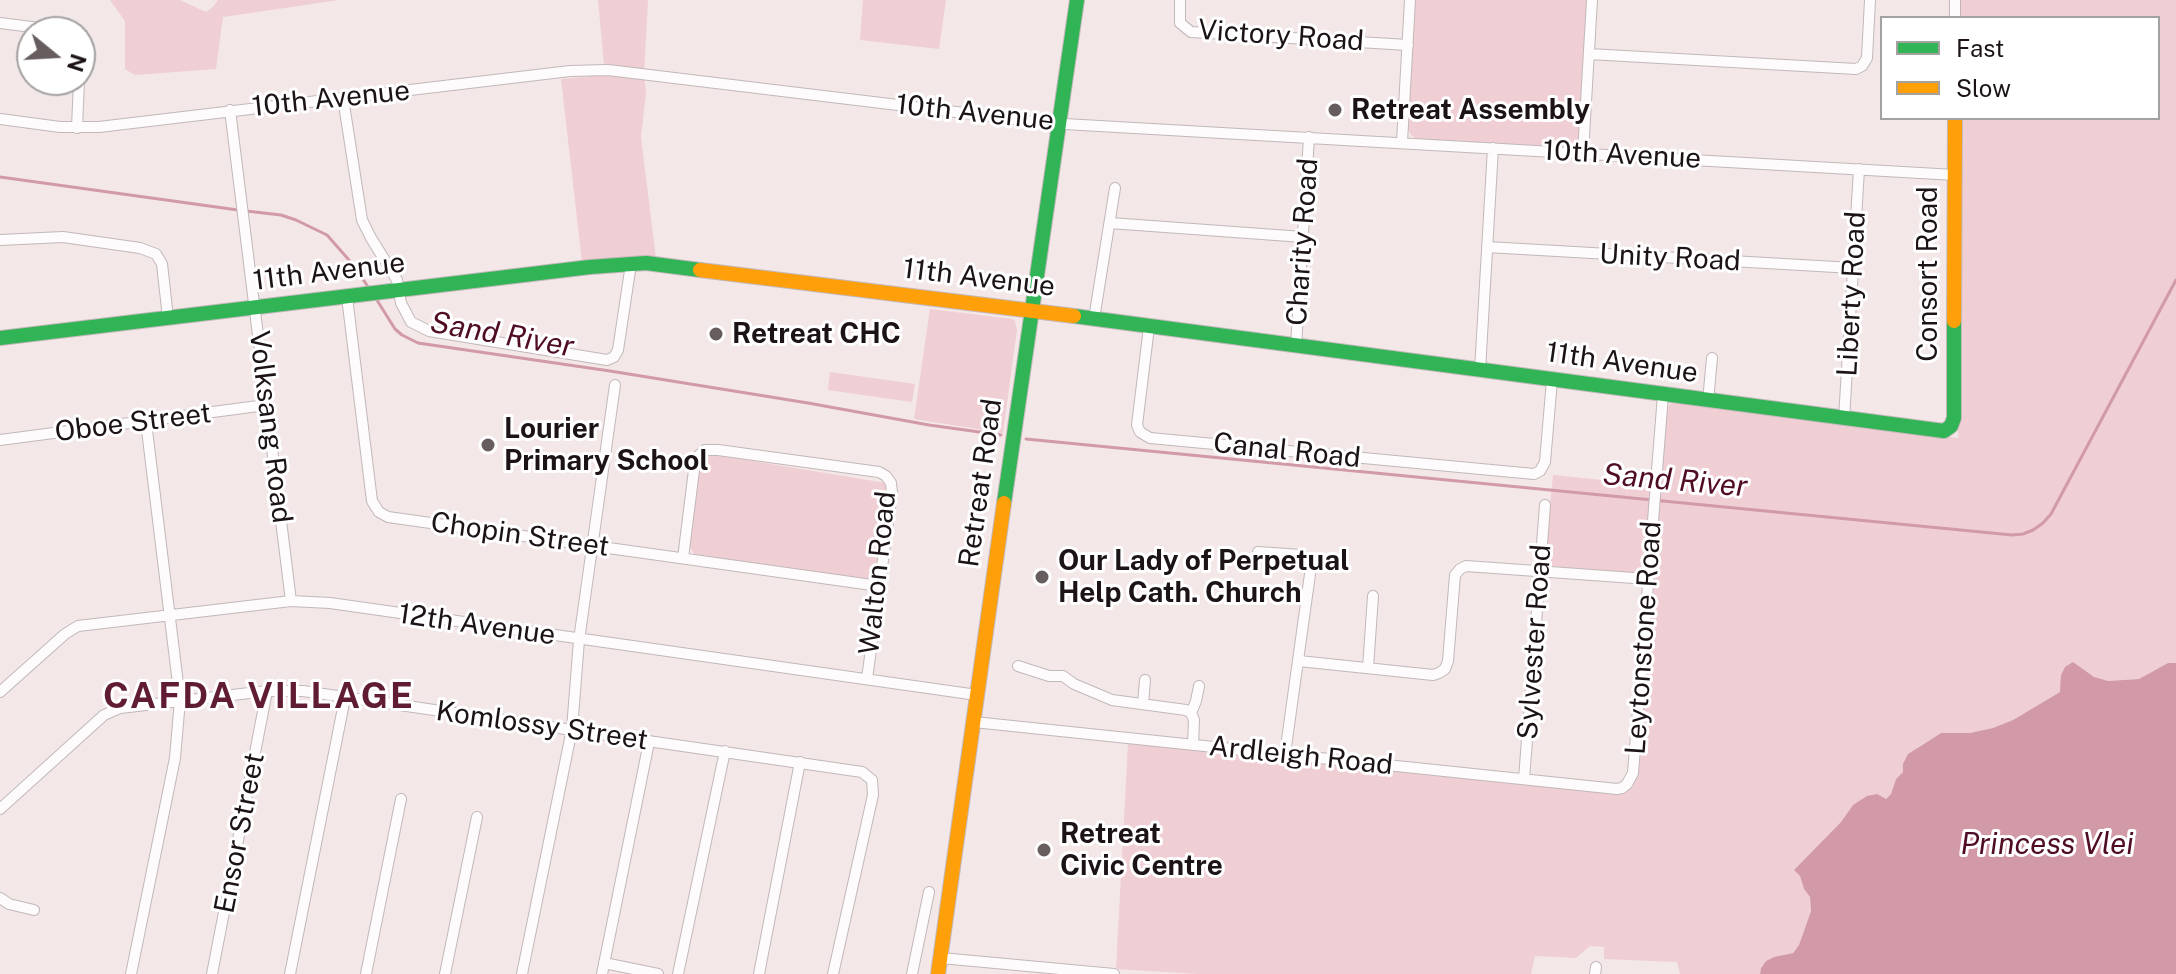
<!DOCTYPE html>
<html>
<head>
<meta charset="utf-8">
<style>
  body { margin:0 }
  #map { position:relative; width:2176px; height:974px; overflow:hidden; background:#f3e7e8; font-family:"Public Sans",sans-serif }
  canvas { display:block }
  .legend { position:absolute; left:1880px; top:16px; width:280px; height:104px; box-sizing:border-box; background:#fff; border:2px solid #a4a1a1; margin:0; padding:10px 14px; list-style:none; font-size:24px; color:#1b1315 }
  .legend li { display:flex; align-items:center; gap:16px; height:40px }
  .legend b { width:40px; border:2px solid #a4a1a1 }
  .north { position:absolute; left:16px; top:16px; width:80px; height:80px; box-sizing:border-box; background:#fff; border:2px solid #a4a1a1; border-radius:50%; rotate:108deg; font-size:22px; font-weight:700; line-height:32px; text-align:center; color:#1b1315 }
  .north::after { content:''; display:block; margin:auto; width:28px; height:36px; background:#675d5f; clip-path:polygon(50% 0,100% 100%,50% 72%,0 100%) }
</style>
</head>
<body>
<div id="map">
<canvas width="2176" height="974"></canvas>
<ul class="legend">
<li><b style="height:10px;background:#30b455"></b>Fast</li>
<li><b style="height:10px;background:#ff9f0a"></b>Slow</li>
</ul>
<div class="north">N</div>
</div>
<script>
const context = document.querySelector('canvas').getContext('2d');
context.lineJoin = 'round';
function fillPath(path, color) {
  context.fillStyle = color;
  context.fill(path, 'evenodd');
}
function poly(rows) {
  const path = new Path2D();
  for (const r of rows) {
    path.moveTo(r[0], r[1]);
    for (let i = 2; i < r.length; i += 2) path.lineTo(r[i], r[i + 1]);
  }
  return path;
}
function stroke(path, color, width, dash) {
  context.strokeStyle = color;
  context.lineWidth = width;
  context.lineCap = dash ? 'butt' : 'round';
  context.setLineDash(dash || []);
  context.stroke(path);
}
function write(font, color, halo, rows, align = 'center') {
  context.font = font + ' "Public Sans",sans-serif';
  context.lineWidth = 6;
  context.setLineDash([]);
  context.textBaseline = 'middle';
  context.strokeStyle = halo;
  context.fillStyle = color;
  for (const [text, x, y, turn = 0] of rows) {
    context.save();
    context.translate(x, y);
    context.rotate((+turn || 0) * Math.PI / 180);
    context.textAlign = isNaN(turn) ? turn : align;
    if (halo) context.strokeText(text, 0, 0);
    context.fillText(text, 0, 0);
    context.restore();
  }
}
fillPath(poly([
  [110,0,180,0,206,12,213,7,218,0,339,0,223,17,216,69,135,75,125,69,125,21],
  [598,0,648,0,644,73,646,93,641,137,656,258,582,262,561,79,605,75],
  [863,0,946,0,939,49,860,40],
  [1414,0,1589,0,1579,140,1575,145,1568,148,1417,139,1411,135,1407,128],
  [1960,0,2176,0,2176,663,2168,663,2139,679,2108,681,2094,678,2073,662,2060,692,2013,720,1993,728,1970,733,1941,733,1918,747,1903,772,1896,779,1891,794,1886,799,1853,805,1841,822,1794,870,1800,876,1804,889,1810,897,1811,911,1799,945,1792,953,1775,957,1766,961,1761,967,1760,974,1680,974,1677,962,1604,959,1604,947,1590,946,1576,958,1535,956,1531,974,1198,974,1116,969,1128,743,1625,792,1630,789,1636,778,1666,410,1669,405,1678,401,1958,438,1960,118,2158,118,2158,18,1960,18],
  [930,309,1013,319,1015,321,1017,330,1003,433,914,419],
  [830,372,915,384,912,402,828,390],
  [710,454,886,483,888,488,876,571,872,579,867,580,694,554,690,547,701,460],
  [1553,475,1651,485,1645,564,1640,572,1635,574,1549,566,1545,558]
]), '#efced4');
fillPath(poly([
  [2073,662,2094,677,2108,681,2139,679,2168,663,2176,663,2176,974,1760,974,1761,968,1766,961,1774,957,1793,953,1799,945,1811,911,1810,897,1804,889,1800,876,1794,870,1841,822,1853,805,1867,796,1877,794,1886,799,1891,794,1896,779,1903,772,1903,764,1908,754,1941,733,1970,733,1993,728,2013,720,2060,692,2061,675,2065,667]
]), '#d19aa6');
stroke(poly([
  [0,177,238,210],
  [246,211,281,215,296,220,327,235,356,268,368,287],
  [375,297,395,329,402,335,418,343,610,371,808,403,929,425,1001,435],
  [1026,439,2012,535,2023,534,2033,530,2043,523,2051,514,2176,280]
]), '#d19aa6', 3);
const street = poly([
  [1180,0,1180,23,1191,32,1408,45],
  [1955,18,1955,0],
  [0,23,71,32],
  [1589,54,1856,69,1862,66,1867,58,1870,0],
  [343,98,362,220,371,238,397,280,401,303,411,322,429,331,607,360,614,357,618,350,631,264],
  [230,110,291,601],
  [0,119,60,127,99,127,570,71,608,70,1047,123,1955,175],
  [77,128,79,80],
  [1402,142,1410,0],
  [1583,153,1592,0],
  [1110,223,1303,237],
  [0,240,63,237,140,248,156,254,162,264,168,318],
  [1487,247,1853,268],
  [347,297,372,501,379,512,388,517,879,586],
  [1094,319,1115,188],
  [1149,327,1137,425,1140,432,1150,438,1534,474,1540,471,1545,462,1552,380],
  [1296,346,1309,137],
  [1480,370,1493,148],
  [1708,401,1712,358],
  [1844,419,1859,169],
  [0,440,266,405],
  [1258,552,1301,555,1308,560,1311,567,1285,754],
  [683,558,695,462,699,455,705,450,718,450,879,472,886,476,891,483,892,493,867,679],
  [1299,661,1433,675,1439,673,1445,669,1448,661,1455,575,1460,569,1466,566,1648,579],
  [1018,666,1049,676,1063,676,1074,684,1112,700,1186,710,1191,713,1194,720,1193,745],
  [1368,668,1373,596],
  [0,692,65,634,78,626,291,601,330,603,977,695],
  [1143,704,1145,680],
  [1191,713,1196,701,1199,686],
  [974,722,1617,789,1622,788,1627,784,1633,773,1663,395],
  [1524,779,1545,505],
  [0,809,104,715,120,708,267,691,303,691,862,772,872,780,873,795,833,974],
  [0,898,9,904,34,910],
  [941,958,1114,974],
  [604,963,658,974],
  [131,974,175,758,180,700,146,422],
  [212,974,267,691],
  [290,974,345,698],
  [366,974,401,799],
  [445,974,477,817],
  [522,974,572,729,579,640,615,385],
  [602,974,649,742],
  [678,974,725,751],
  [759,974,800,762],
  [912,974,929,892],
  [1595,974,1596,967]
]);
const fast = poly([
  [1074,316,1944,431,1951,426,1954,418,1954,321],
  [0,338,590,267,646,263,700,270],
  [1004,503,1077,0]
]);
const slow = poly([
  [700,270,1074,316],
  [1954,321,1955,118],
  [938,974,1004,503]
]);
stroke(street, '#c2b8b9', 12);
stroke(fast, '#c2b8b9', 16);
stroke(slow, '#c2b8b9', 16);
stroke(street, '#fdfbfc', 10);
stroke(fast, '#30b455', 14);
stroke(slow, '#ff9f0a', 14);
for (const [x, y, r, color] of [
  [1335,110,8,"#675d5f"],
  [716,334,8,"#675d5f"],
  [488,445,8,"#675d5f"],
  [1042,577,8,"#675d5f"],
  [1044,850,8,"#675d5f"]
]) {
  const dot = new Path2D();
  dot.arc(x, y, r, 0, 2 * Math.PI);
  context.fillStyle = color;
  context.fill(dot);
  stroke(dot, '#fff', 3);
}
write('28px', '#1b1315', '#fff', [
  ["Victory Road",1281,36,4],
  ["10th Avenue",331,99,-6],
  ["10th Avenue",975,113,6],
  ["10th Avenue",1622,155,3],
  ["Charity Road",1303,242,-86],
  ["Unity Road",1670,258,3],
  ["11th Avenue",329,272,-7],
  ["Consort Road",1928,274,-90],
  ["11th Avenue",979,278,7],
  ["Liberty Road",1852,294,-87],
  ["11th Avenue",1622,363,8],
  ["Oboe Street",133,423,-7],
  ["Volksang Road",270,427,83],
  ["Canal Road",1287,451,6],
  ["Retreat Road",981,483,-82],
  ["Chopin Street",520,535,8],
  ["Walton Road",878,573,-84],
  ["12th Avenue",477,625,8],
  ["Leytonstone Road",1644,638,-86],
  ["Sylvester Road",1535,642,-86],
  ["Komlossy Street",542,726,8],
  ["Ardleigh Road",1301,756,6],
  ["Ensor Street",240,833,-79]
]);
write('bold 28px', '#1b1315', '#fff', [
  ["Retreat Assembly",1351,110],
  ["Retreat CHC",732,334],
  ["Lourier",504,429],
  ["Primary School",504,461],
  ["Our Lady of Perpetual",1058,561],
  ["Help Cath. Church",1058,593],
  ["Retreat",1060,834],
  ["Civic Centre",1060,866]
], 'left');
write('italic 30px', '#4f0c24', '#fff', [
  ["Sand River",502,335,10],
  ["Sand River",1675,481,5],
  ["Princess Vlei",2047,845]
]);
context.letterSpacing = '2px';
write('bold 36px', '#601c32', '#fff', [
  ["CAFDA VILLAGE",259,697]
]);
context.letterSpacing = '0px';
</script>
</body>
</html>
